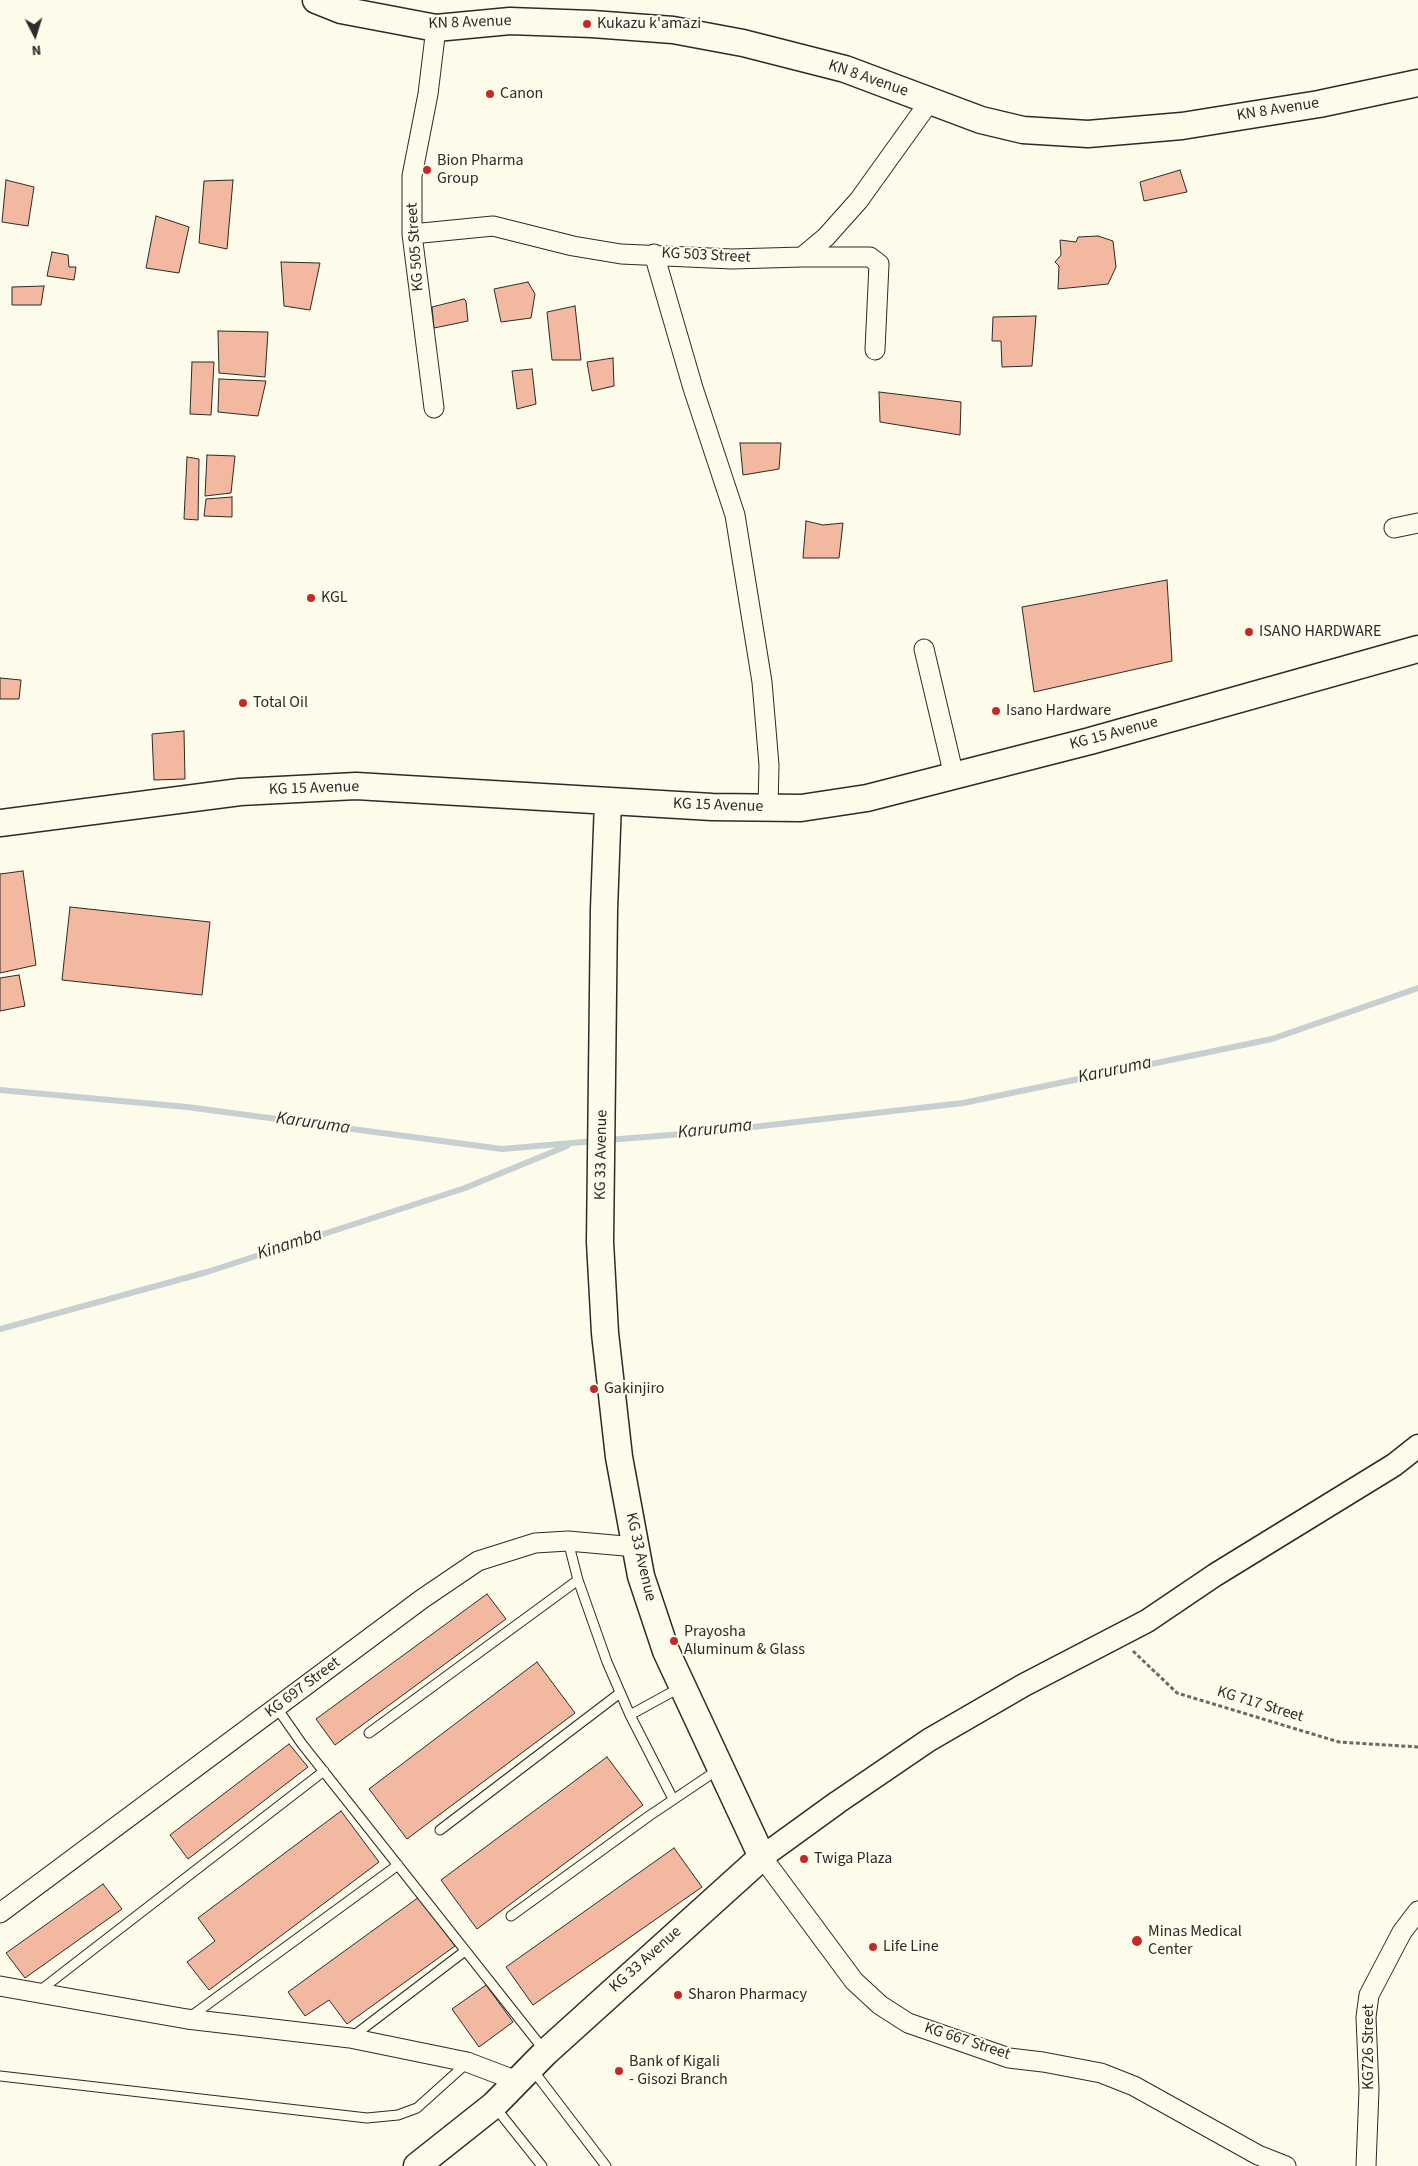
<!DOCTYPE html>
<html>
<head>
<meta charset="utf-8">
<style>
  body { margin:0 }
  #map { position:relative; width:1418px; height:2166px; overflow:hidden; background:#fdfbea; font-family:"Source Sans 3",sans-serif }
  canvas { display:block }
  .north { position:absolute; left:10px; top:10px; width:50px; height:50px; -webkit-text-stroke:4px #fdfbea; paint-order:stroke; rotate:175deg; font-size:14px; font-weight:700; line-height:20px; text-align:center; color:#2b2b2b }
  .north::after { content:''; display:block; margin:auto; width:18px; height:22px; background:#2b2b2b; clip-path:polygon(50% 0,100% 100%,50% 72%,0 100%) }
</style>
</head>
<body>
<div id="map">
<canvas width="1418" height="2166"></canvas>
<div class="north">N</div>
</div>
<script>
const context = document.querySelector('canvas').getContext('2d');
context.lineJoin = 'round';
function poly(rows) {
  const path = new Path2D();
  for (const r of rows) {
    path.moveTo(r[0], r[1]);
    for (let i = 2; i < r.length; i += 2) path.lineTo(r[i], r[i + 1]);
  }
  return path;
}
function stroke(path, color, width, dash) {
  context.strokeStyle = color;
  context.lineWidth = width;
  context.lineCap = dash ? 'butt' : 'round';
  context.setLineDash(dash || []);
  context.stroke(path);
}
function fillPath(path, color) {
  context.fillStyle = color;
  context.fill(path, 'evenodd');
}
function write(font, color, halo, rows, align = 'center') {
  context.font = font + ' "Source Sans 3",sans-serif';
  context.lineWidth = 4;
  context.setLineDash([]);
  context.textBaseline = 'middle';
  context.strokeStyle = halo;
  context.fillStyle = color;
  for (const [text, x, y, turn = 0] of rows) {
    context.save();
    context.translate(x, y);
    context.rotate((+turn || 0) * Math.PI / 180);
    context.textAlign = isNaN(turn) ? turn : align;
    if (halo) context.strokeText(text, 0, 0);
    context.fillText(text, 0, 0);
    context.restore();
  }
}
stroke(poly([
  [0,1090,187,1107,502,1149,595,1141],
  [607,1140,709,1132,963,1103,1272,1039,1418,988],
  [0,1329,207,1272,465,1188,567,1146]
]), '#c7d0d0', 6);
const building = poly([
  [1180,170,1187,192,1144,201,1140,182,1180,170],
  [6,180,34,187,28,226,2,222,6,180],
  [233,180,227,249,199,243,204,181,233,180],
  [156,216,189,227,179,273,146,268,156,216],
  [1098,236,1113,241,1116,267,1108,284,1058,289,1059,266,1055,262,1061,255,1060,240,1076,242,1078,237,1098,236],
  [52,252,68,255,69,267,76,267,74,280,47,276,52,252],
  [281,262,320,263,310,310,284,306,281,262],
  [528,282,535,294,531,318,501,322,494,289,528,282],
  [44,286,41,305,12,305,12,287,44,286],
  [464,299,466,301,468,321,434,328,432,307,464,299],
  [575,306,581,360,552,360,547,312,575,306],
  [1036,316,1032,366,1002,367,1001,341,992,341,993,317,1036,316],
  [218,331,268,332,265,377,219,373,218,331],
  [613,358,614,386,592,391,587,362,613,358],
  [192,362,214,362,211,415,190,414,192,362],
  [532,369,536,404,517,409,512,371,532,369],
  [219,379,266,381,258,416,218,412,219,379],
  [879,392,961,402,960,435,880,422,879,392],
  [740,443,781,443,779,469,743,475,740,443],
  [207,455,235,456,231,493,205,496,207,455],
  [187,457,199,459,198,520,184,519,187,457],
  [232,497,232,517,204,516,206,499,232,497],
  [806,521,823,525,843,523,839,558,803,558,806,521],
  [1167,580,1172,661,1034,692,1022,607,1167,580],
  [0,678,21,680,19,699,0,699,0,678],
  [184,731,185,779,154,780,152,734,184,731],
  [23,871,36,965,0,973,0,874,23,871],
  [70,907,210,922,202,995,62,980,70,907],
  [19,975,25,1006,0,1011,0,978,19,975],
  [487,1594,506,1619,335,1745,316,1719,487,1594],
  [537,1662,575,1713,407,1839,369,1789,537,1662],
  [289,1744,308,1767,188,1859,170,1835,289,1744],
  [607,1757,643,1805,477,1929,441,1880,607,1757],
  [341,1811,379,1862,209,1990,187,1962,215,1941,198,1918,341,1811],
  [674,1848,702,1887,533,2005,506,1967,674,1848],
  [103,1884,122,1909,25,1978,6,1953,103,1884],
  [419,1897,455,1946,347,2024,329,2000,305,2016,288,1992,419,1897],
  [486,1985,513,2022,479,2047,452,2009,486,1985]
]);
fillPath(building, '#f2b8a0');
stroke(building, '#2b2b2b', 1);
const service = poly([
  [568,1541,578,1580,607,1662,630,1715,673,1799],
  [277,1708,302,1744,544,2050],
  [630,1715,681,1687],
  [369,1733,578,1580],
  [440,1830,620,1693],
  [511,1916,649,1816,719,1769],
  [38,1992,324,1771],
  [190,2017,398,1865],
  [352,2037,465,1951],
  [532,2069,606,2166],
  [0,2076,367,2118,398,2115,417,2108,467,2063],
  [495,2107,542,2166]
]);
const minor = poly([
  [412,234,493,226,573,246,621,254,732,259,802,257,826,237,859,200,930,101],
  [654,254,693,388,735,515,762,682,769,765,768,808],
  [802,257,870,257,879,264,875,350],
  [434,408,412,234,412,176,428,94,436,28],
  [1394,528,1418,523],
  [924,649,954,776],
  [762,1857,854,1981,880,2005,908,2023,1009,2058,1043,2062,1101,2073,1134,2086,1258,2155,1286,2166],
  [0,1913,422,1599,478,1561,535,1543,568,1541,636,1547],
  [0,1986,187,2019,350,2038,467,2062,517,2081],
  [1366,2166,1369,2090,1366,2017,1369,1995,1402,1932,1418,1911]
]);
const tertiary = poly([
  [762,1857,838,1802,929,1740,1024,1685,1147,1621,1215,1575,1394,1465,1418,1446]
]);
const secondary = poly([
  [316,0,341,10,436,28,510,21,592,24,673,30,743,43,845,69,981,120,1023,130,1088,134,1182,126,1319,104,1418,83],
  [0,823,240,792,356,786,712,807,801,808,867,798,1090,741,1418,649],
  [417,2166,494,2105,546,2052,762,1857,666,1651,641,1576,619,1457,605,1333,600,1242,604,909,608,802]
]);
stroke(service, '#2b2b2b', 11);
stroke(minor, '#2b2b2b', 21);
stroke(tertiary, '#2b2b2b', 25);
stroke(secondary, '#2b2b2b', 29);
stroke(poly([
  [1133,1651,1177,1693,1339,1742,1418,1747]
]), '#6a6964', 3, [4, 2.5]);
stroke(service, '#fdfbea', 9);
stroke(minor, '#fdfbea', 19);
stroke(tertiary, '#fdfbea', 22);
stroke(secondary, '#fdfbea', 26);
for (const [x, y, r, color] of [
  [587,24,5,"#c62828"],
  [490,94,5,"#c62828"],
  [427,170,5,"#c62828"],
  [311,598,5,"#c62828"],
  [1249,632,5,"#c62828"],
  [243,703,5,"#c62828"],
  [996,711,5,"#c62828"],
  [594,1389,5,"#c62828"],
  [674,1641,5,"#c62828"],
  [804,1859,5,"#c62828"],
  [1137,1941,6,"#c62828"],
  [873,1947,5,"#c62828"],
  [678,1995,5,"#c62828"],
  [619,2071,5,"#c62828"]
]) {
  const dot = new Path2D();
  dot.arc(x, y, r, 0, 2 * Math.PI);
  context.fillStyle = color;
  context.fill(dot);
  stroke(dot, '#fdfbea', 2);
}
write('16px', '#2b2b2b', '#fdfbea', [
  ["KN 8 Avenue",470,23,-2],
  ["KN 8 Avenue",868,79,19],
  ["KN 8 Avenue",1278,110,-9],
  ["KG 505 Street",416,247,-94],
  ["KG 503 Street",706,256,3],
  ["KG 15 Avenue",1114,734,-15],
  ["KG 15 Avenue",314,789,-2],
  ["KG 15 Avenue",718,806,2],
  ["KG 33 Avenue",602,1155,-89],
  ["KG 33 Avenue",640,1557,77],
  ["KG 697 Street",303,1688,-37],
  ["KG 717 Street",1260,1705,17],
  ["KG 33 Avenue",646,1960,-42],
  ["KG 667 Street",967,2042,18],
  ["KG726 Street",1369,2047,-90]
]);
write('16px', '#2b2b2b', '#fdfbea', [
  ["Kukazu k'amazi",597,24],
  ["Canon",500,94],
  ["Bion Pharma",437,161],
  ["Group",437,179],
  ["KGL",321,598],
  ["ISANO HARDWARE",1259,632],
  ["Total Oil",253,703],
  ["Isano Hardware",1006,711],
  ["Gakinjiro",604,1389],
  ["Prayosha",684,1632],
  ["Aluminum & Glass",684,1650],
  ["Twiga Plaza",814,1859],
  ["Minas Medical",1148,1932],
  ["Center",1148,1950],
  ["Life Line",883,1947],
  ["Sharon Pharmacy",688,1995],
  ["Bank of Kigali",629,2062],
  ["- Gisozi Branch",629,2080]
], 'left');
write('italic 18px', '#2b2b2b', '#fdfbea', [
  ["Karuruma",1115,1071,-12],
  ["Karuruma",313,1124,8],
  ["Karuruma",715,1130,-6],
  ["Kinamba",290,1245,-18]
]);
</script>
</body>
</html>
